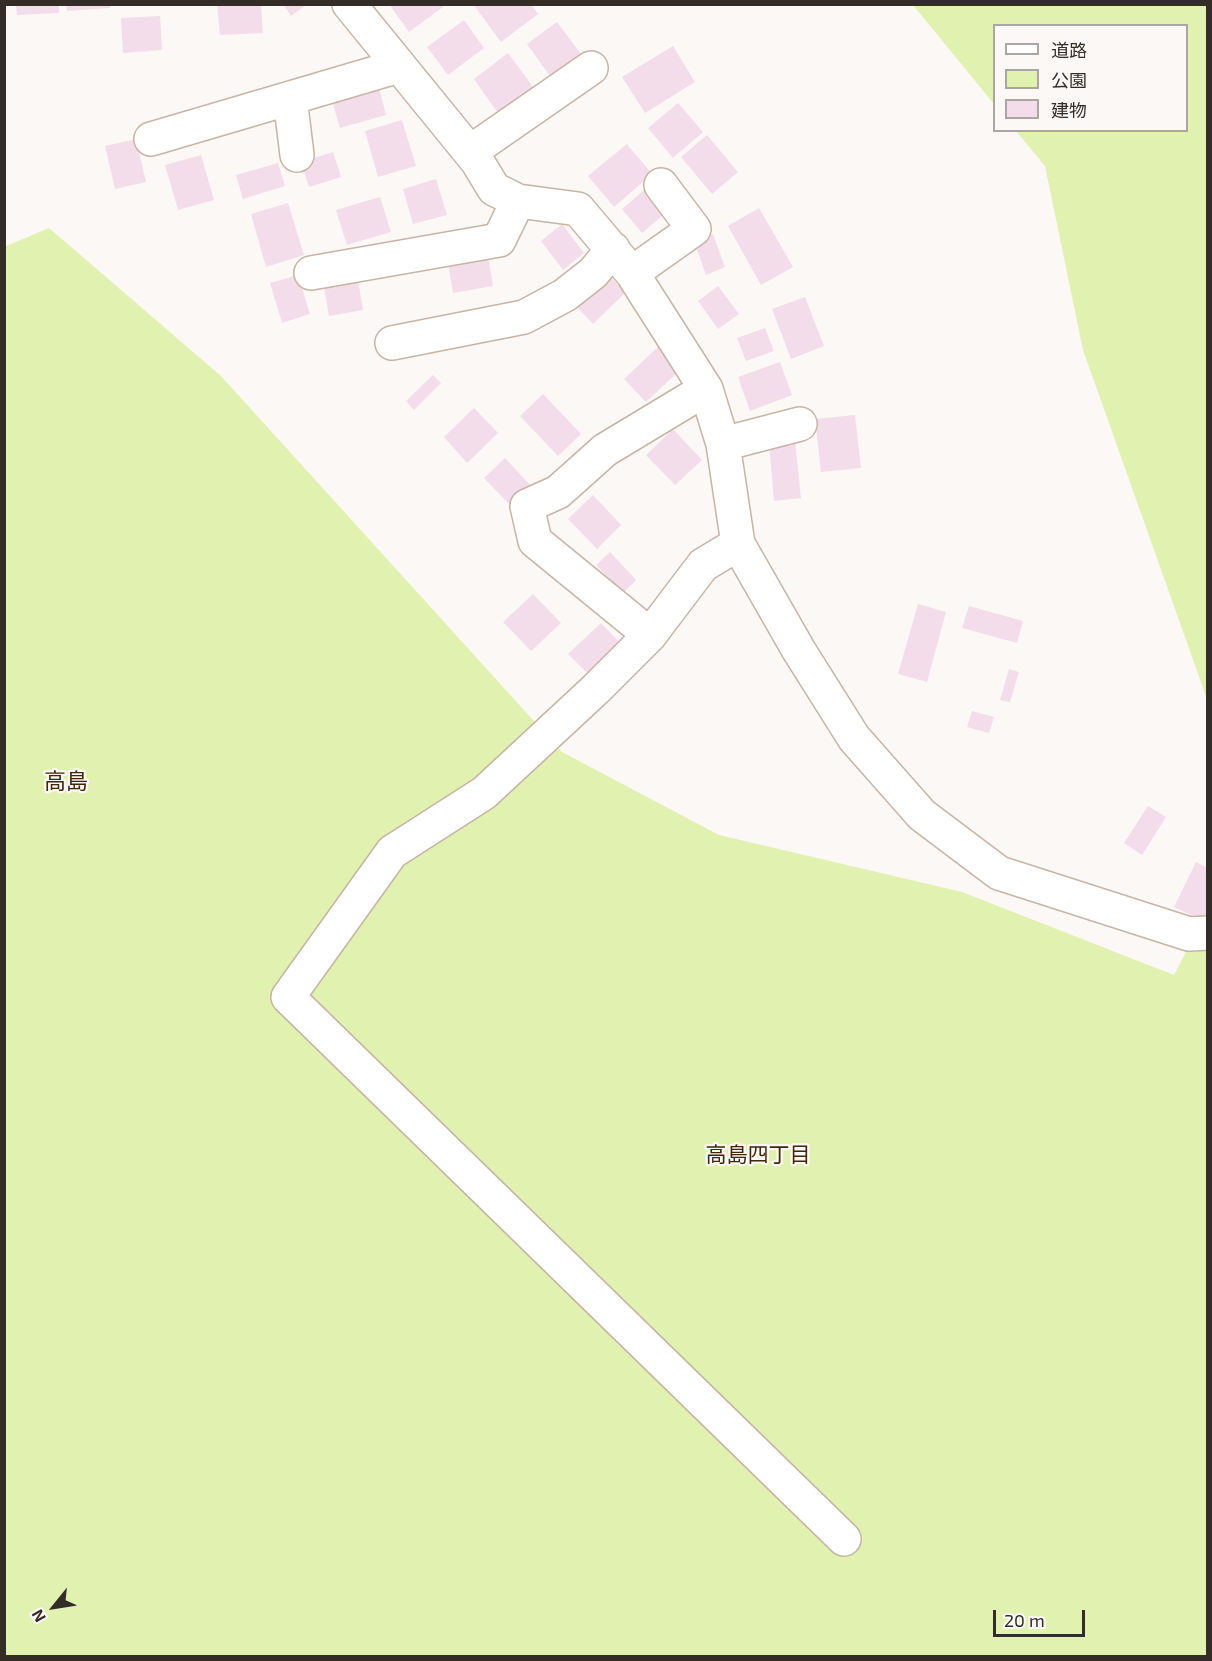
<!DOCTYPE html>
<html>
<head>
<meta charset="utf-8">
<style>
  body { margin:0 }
  #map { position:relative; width:1212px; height:1661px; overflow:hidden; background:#fcf8f5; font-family:"Exo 2","Noto Sans JP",sans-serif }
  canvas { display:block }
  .frame { position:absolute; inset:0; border:6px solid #342c26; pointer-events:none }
  .legend { position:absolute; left:993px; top:24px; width:195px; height:108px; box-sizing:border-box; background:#fcf8f5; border:2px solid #aca6a2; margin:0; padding:8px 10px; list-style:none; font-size:18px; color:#342c26 }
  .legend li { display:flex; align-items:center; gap:12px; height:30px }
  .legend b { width:30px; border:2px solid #aca6a2 }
  .north { position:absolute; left:24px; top:1577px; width:60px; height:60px; -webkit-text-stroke:4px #fcf8f5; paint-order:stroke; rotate:240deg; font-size:16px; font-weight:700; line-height:24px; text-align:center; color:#342c26 }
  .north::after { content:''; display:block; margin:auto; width:21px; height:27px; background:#342c26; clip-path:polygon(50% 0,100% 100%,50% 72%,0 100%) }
  .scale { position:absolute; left:993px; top:1610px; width:92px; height:27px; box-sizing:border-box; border:3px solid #342c26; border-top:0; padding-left:8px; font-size:18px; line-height:21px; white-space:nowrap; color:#342c26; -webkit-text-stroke:4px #fcf8f5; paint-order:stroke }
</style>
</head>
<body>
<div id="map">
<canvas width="1212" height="1661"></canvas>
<div class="frame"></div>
<ul class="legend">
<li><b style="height:8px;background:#fff"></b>道路</li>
<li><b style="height:16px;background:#e1f1af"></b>公園</li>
<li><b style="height:16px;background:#f3ddeb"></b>建物</li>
</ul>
<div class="north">N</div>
<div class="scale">20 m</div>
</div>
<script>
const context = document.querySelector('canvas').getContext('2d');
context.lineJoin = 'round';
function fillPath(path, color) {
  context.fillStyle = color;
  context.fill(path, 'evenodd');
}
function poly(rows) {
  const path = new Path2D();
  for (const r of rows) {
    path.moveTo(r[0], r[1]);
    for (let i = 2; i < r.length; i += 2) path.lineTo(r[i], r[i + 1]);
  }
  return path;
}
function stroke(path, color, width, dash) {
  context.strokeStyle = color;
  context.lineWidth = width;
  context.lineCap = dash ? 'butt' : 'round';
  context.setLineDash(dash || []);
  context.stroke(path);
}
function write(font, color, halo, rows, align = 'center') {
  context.font = font + ' "Exo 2","Noto Sans JP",sans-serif';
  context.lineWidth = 4.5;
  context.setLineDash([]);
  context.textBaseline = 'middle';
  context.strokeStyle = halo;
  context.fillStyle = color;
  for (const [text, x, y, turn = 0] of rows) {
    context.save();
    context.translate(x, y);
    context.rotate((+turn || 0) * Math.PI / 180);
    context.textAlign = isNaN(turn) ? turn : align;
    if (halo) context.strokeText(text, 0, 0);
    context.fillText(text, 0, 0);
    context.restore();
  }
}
fillPath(poly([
  [913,5,1207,5,1207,699,1083,350,1045,166,1016,131,1186,130,1186,26,994,26,994,104],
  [49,228,221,376,562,752,719,835,962,892,1174,975,1207,912,1208,1656,5,1656,4,247]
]), '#e1f1af');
fillPath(poly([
  [66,4,110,4,110,8,67,11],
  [217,4,261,4,263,33,220,35],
  [283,4,307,4,291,16],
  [395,4,441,4,443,7,409,32,391,7],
  [473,4,531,4,538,14,501,42],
  [16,5,59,5,59,13,17,15],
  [160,16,162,50,123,53,121,18],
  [464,20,484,48,448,75,427,47],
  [557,22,581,54,550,76,527,44],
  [673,46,695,82,645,113,622,77],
  [508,53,533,87,498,113,474,79],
  [379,87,386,115,340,128,332,101],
  [678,103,703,132,673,158,648,128],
  [402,120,416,166,378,177,365,131],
  [707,135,738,172,712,194,681,157],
  [136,139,146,182,115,189,105,146],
  [627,144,652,174,614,207,588,176],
  [333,152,341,177,309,187,301,162],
  [201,155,214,200,178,210,165,165],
  [278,163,285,186,243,199,236,175],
  [436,179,447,215,413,224,403,189],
  [650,185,670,209,642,233,622,209],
  [380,197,391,232,347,245,336,210],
  [288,203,304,255,266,267,251,214],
  [759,208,793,267,761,285,728,226],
  [562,224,584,253,563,270,541,241],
  [713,234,725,267,706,275,694,241],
  [487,250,493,286,453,293,447,257],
  [607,273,625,293,593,324,575,305],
  [298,275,310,314,282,323,270,283],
  [357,275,363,310,329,316,323,281],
  [718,286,739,314,718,329,698,301],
  [805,297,824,346,791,359,772,309],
  [765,328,774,351,746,361,737,338],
  [660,345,682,368,646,402,624,379],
  [780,362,792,395,750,411,738,377],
  [433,375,441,383,414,410,406,401],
  [543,394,581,434,558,456,520,416],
  [474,408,498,433,467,463,444,437],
  [855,415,861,468,821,472,815,419],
  [673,429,702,460,675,485,646,455],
  [795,441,801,498,774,501,769,443],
  [505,458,531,486,510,505,484,478],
  [593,495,621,525,597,549,568,519],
  [610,552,636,580,623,593,596,565],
  [533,594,561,623,531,651,503,622],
  [918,604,946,612,927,682,898,674],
  [969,606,1023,621,1017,643,962,628],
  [601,623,625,648,593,679,568,654],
  [1009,669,1019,672,1010,702,1000,700],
  [972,711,994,717,989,733,967,727],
  [1148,806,1166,817,1142,855,1124,843],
  [1196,862,1208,868,1208,923,1174,907]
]), '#f3ddeb');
const minor = poly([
  [349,4,477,161,494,189,518,201,578,209,632,273,706,389,723,444,738,544,798,649,854,738,922,815,999,873,1189,934,1208,933],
  [290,98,297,155],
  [151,139,399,66],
  [470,152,591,68],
  [311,273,499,240,518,201],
  [632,273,694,229,661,185],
  [392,343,524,317,565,295,593,273,613,249],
  [723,444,800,424],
  [738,544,703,565,650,635,596,689,484,793,392,852,288,997,844,1539],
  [650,635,535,541,527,506,558,492,605,450,706,389]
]);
stroke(minor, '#c7b4a4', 36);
stroke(minor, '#fff', 33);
write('21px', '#412507', '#fcf8f5', [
  ["高島四丁目",758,1155]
]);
write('22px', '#412507', '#fcf8f5', [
  ["高島",66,782]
]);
</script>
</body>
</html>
